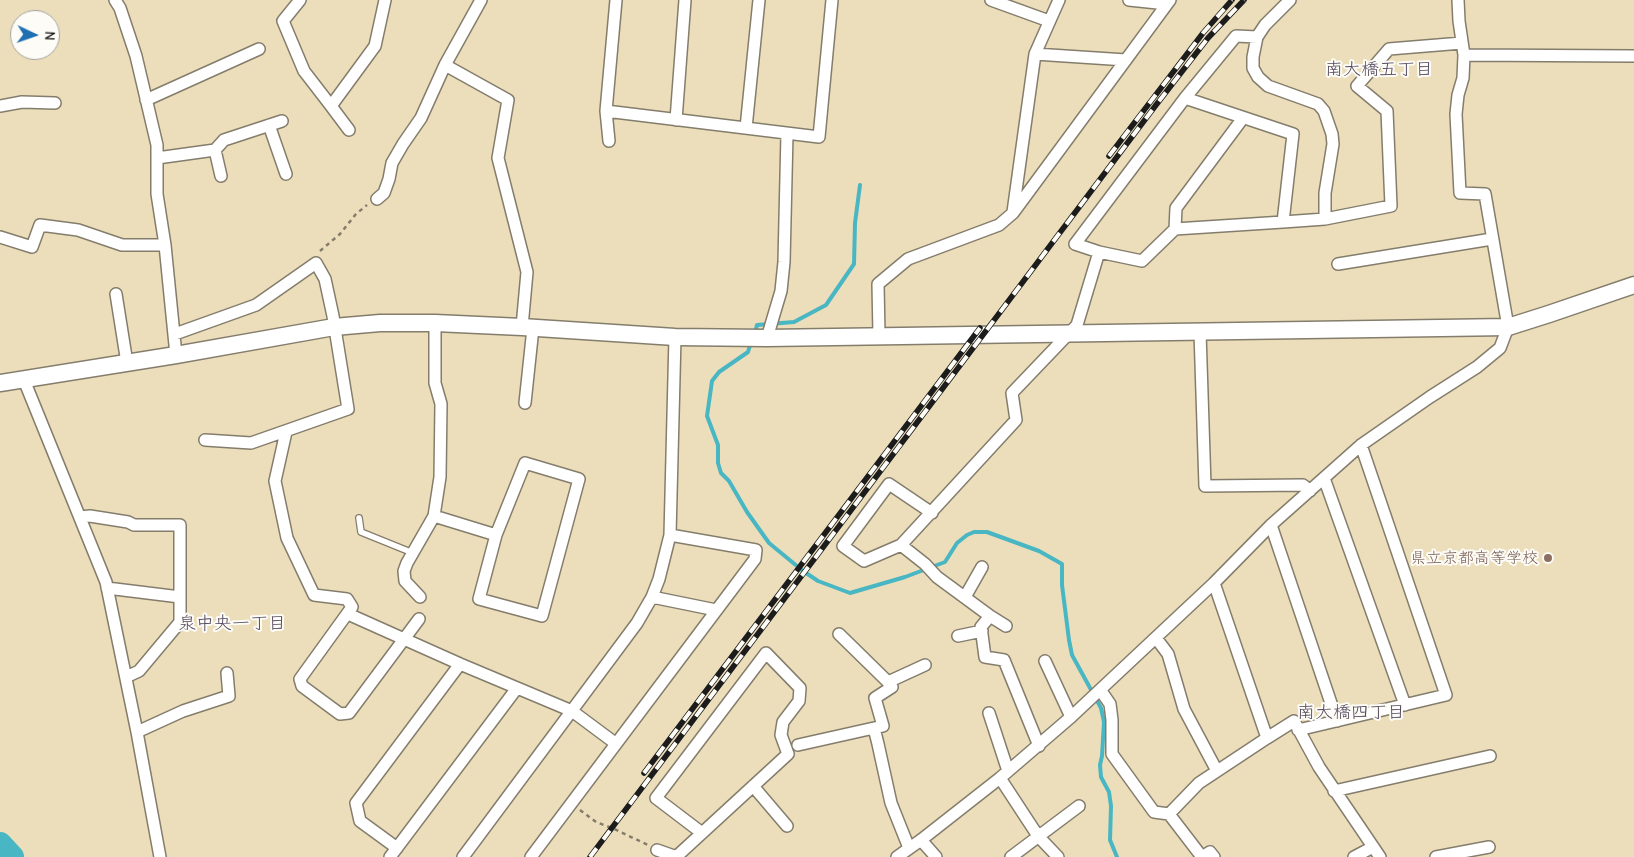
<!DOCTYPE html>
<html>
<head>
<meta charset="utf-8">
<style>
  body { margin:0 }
  #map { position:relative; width:1634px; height:857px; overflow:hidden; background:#ecdebb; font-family:"Comic Neue",sans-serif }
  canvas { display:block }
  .north { position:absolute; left:10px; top:10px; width:50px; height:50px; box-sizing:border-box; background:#fdfcf7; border:1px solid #a3a29f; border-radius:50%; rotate:93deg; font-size:14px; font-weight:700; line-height:20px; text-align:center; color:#1c1c1c }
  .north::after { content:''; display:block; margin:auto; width:18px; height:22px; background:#1f6fb2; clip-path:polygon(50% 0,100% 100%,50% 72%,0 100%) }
</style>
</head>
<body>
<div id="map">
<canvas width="1634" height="857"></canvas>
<div class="north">N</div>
</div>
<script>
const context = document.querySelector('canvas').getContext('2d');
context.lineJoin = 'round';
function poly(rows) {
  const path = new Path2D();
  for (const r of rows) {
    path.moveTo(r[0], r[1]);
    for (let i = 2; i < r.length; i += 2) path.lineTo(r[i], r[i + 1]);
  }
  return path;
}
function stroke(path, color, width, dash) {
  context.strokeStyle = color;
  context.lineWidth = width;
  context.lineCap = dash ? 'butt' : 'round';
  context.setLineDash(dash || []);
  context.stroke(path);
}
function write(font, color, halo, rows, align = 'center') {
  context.font = font + ' "Comic Neue","Klee One",sans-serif';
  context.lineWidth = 4;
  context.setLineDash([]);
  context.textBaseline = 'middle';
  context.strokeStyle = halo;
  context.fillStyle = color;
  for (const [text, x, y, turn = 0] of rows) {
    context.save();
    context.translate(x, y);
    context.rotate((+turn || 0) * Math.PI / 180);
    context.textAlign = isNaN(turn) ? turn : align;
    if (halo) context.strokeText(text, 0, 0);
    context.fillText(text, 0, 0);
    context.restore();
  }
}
stroke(poly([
  [755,333,757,325,794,322,826,305,854,264,855,223,860,185],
  [751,342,748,352,719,372,712,381,707,416,718,445,718,463,721,473,729,481,747,512,769,543,803,571,818,581,850,593,905,577,945,562,957,543,967,535,974,532,987,532,1039,551,1062,564,1062,585,1069,640,1072,655,1101,708,1104,722,1102,756,1100,765,1101,777,1109,792,1111,806,1110,840,1117,857]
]), '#48b6c3', 4);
stroke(poly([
  [0,844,12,857]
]), '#48b6c3', 24);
const lane = poly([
  [359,518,361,532,413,553]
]);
const street = poly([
  [115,0,120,8,136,56,157,145,157,194,165,245,176,355],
  [300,0,283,21,304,71,331,106,375,46,385,0],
  [481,0,445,65,508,100,498,158,527,272,522,327],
  [991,0,1049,21],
  [1129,0,1167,4],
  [1035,54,1126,60],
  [1464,55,1634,56],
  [1185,98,1236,36,1257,37],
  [146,100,259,49],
  [0,106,22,102,55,103],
  [331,106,349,130],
  [606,111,819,137,832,0],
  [676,120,685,0],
  [269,125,286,174],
  [746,128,759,0],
  [609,141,606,111,616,0],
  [215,150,221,176],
  [157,158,215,150,224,140,282,121],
  [377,199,384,193,389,179,392,163,403,144,421,118,445,65],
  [1013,212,1035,54,1059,0],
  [1325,219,1391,206,1387,111,1357,86,1389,49,1462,43],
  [1283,222,1293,134,1185,98,1075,244,1099,252,1142,261,1175,229,1283,222,1325,219,1325,193,1333,144,1332,134,1324,111,1318,104,1268,86,1258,77,1253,68,1253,57,1257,37,1265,25,1290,0],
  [1175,229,1176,208,1243,118],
  [0,237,32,247,40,225,78,230,122,245,165,245],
  [1338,264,1492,239],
  [116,294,127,363],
  [435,323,435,383,441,404,440,477,434,516,496,535],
  [1200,332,1205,486,1303,485,1310,491],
  [175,334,256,305,316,263,325,279,333,316,348,409,251,443,205,440],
  [879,336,878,284,908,259,999,225,1013,213,1170,0],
  [767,338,781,291,784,262,787,134],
  [24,380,106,582,137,732,160,857],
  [525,403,533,328],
  [286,432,275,481,287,538,314,595,347,599,352,607,300,679,302,686,340,714,349,713,419,619],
  [525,463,579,479,542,616,479,599,496,535,525,463],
  [1324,478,1405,705],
  [80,517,90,516,128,522,134,525,180,525,180,622,139,671,126,677],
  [1271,525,1337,721],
  [901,545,864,561,843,546,889,484,932,513],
  [1214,583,1267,738,1294,721,1319,767,1380,857],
  [107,588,180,597],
  [420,597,405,581,404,571,407,563,434,516],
  [652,597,716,610],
  [965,597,982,567],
  [348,614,460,664,572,711,615,743],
  [990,616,1006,626],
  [839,634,888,682],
  [958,636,982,631],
  [1156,638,1168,654,1184,709,1217,771],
  [1045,661,1071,717],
  [1101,691,1110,704,1112,720,1112,754,1154,812,1169,814,1199,783,1267,738],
  [989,713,1008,771],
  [1298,730,1446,695,1361,445],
  [137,732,183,711,229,696,227,673],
  [798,745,874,728],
  [1039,746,1004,660,985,657,981,627,990,616,937,577,925,564,901,545,1016,420,1012,393,1077,325,1099,252],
  [1000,778,1038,836,1058,857],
  [753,786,787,826],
  [1334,791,1490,756],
  [1169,814,1202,857],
  [921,840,936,857],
  [397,848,360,821,356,803,460,664],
  [909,848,891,803,878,744,874,728,883,726,875,698,892,687,888,682,925,665],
  [657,850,677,857],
  [390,857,517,688],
  [463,857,637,623,652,597,659,579,670,535,675,337],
  [531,857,755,559,756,550,670,535],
  [676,857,788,754,781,735,783,722,799,701,800,688,766,653,656,798,702,833],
  [897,857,921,840,1000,778,1071,717,1214,583,1271,525,1361,445,1430,397,1477,367,1500,348,1508,327,1485,194,1460,193,1456,114,1458,95,1463,78,1464,55,1459,21,1458,0],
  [1011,857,1079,806],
  [1202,857,1210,852,1214,857],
  [1354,857,1373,847],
  [1436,857,1489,847]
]);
const secondary = poly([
  [0,383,176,355,334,327,380,323,435,323,522,327,675,337,767,338,1508,327,1549,314,1634,285]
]);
stroke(lane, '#847d6c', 8);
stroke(street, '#847d6c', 14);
stroke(secondary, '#847d6c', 19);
stroke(poly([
  [320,251,340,234,356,214,367,205],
  [580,810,596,822,612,828,648,845]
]), '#847d6c', 2.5, [4, 4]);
stroke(lane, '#fff', 5.5);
stroke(street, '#fff', 11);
stroke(secondary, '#fff', 16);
const rail = poly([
  [1109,156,1203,33,1232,0],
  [644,773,980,328],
  [590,857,1156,105,1208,38,1244,0]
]);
stroke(rail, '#1c1c1c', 5.5);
stroke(rail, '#fdfcf7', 4, [11]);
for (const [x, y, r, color] of [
  [1548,558,5,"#8d6e63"]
]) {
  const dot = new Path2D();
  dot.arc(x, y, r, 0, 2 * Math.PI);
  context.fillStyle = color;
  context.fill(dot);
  stroke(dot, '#fdfcf7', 2);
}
write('16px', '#785e54', '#fdfcf7', [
  ["県立京都高等学校",1538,558]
], 'right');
write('18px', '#52485e', '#fdfcf7', [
  ["南大橋五丁目",1379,70],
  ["泉中央一丁目",232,624],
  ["南大橋四丁目",1351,713]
]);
</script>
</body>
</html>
